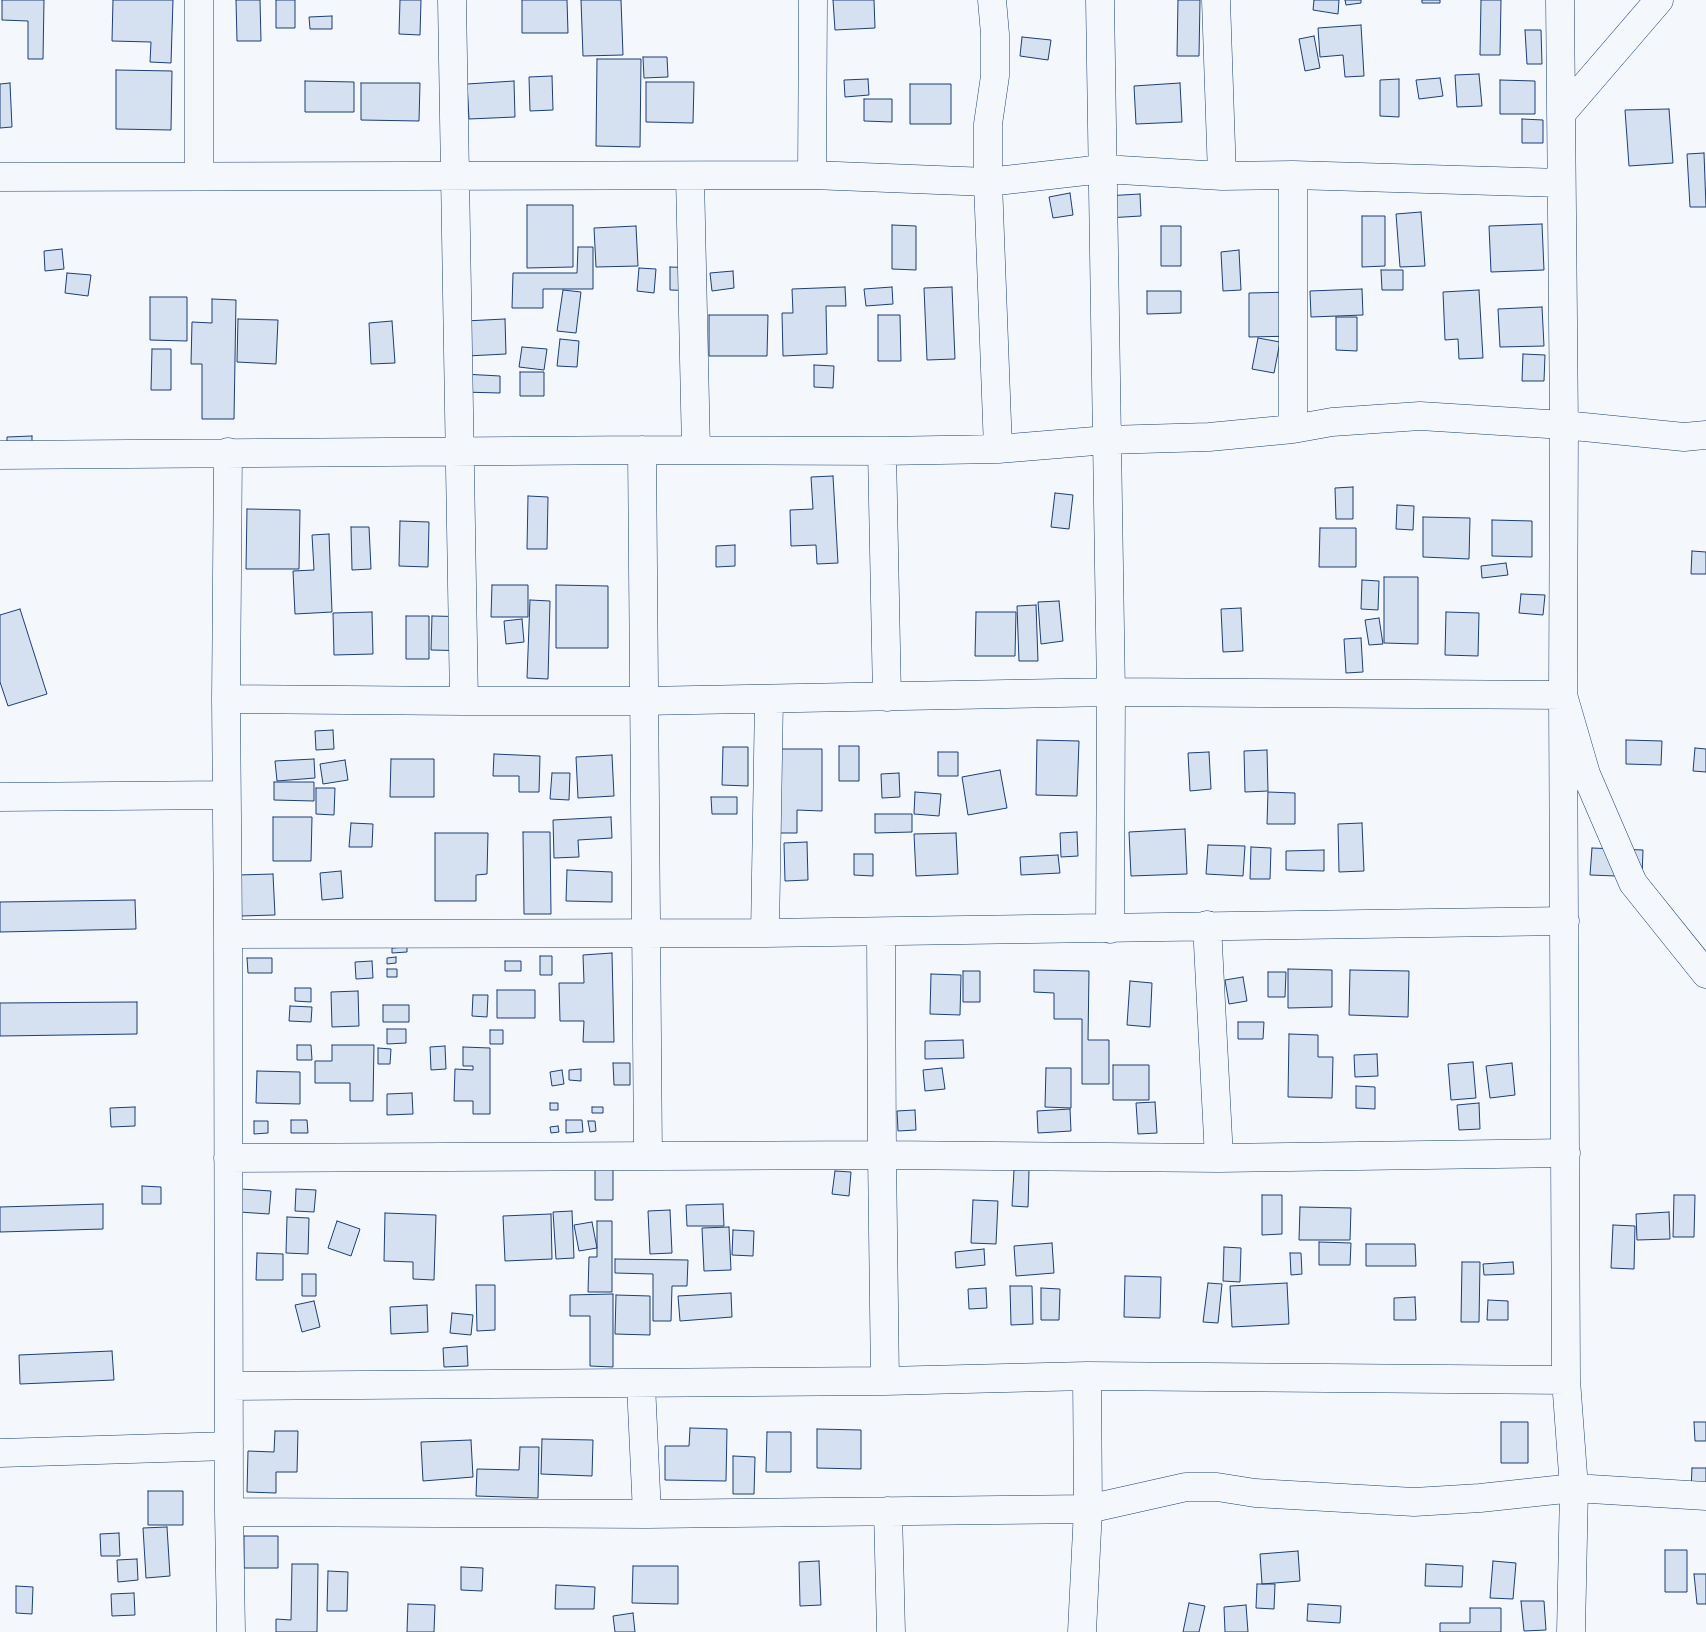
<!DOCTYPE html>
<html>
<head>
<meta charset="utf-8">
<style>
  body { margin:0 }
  canvas { display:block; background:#f4f7fb }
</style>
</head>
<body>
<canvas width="1706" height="1632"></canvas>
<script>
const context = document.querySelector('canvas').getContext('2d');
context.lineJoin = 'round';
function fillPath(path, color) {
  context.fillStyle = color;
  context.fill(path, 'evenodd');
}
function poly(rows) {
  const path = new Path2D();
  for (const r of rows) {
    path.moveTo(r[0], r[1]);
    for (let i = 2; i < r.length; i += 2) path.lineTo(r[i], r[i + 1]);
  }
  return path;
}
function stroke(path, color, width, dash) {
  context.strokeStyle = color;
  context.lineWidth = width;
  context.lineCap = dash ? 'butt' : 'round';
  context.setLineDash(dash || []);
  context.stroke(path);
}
const building = poly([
  [2,0,44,0,43,59,28,59,28,21,2,20,2,0],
  [113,0,173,0,171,63,150,62,151,42,112,41,113,0],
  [236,0,260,0,261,41,237,41,236,0],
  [276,0,295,0,295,28,276,28,276,0],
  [400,0,421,0,420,35,399,34,400,0],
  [522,0,567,0,568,33,522,33,522,0],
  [581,0,621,0,623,55,583,56,581,0],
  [833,0,874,0,875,28,835,30,833,0],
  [1178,0,1200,0,1199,56,1177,56,1178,0],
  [1314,0,1339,0,1338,14,1313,10,1314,0],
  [1345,0,1361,0,1361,3,1346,5,1345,0],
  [1422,0,1440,0,1440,3,1422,3,1422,0],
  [1481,0,1501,0,1500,55,1480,55,1481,0],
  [332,16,332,29,310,29,309,17,332,16],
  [1361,25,1364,76,1345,77,1343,55,1320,57,1318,28,1361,25],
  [1525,30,1541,30,1542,64,1527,64,1525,30],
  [1314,36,1320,68,1305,71,1299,39,1314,36],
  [1022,37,1051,40,1048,60,1020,56,1022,37],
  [643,57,667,57,668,77,644,78,643,57],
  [597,59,641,59,640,147,596,146,597,59],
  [116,70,172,71,171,130,116,129,116,70],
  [1479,74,1482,106,1457,107,1455,75,1479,74],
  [552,76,553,110,530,111,529,77,552,76],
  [1440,78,1443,96,1419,99,1416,80,1440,78],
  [868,79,869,95,845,97,844,80,868,79],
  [1399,79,1399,117,1380,116,1380,80,1399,79],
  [1500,80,1535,81,1535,114,1500,114,1500,80],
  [305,81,354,82,354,112,305,112,305,81],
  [514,81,515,117,469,119,467,84,514,81],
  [646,82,694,82,693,123,646,122,646,82],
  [10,83,12,127,0,128,0,84,10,83],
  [361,83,420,83,419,121,361,120,361,83],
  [1180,83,1182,122,1136,124,1134,86,1180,83],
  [910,84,951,84,951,124,910,124,910,84],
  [864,99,892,99,892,122,864,121,864,99],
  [1669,109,1673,163,1629,166,1625,110,1669,109],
  [1522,119,1543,120,1543,143,1522,143,1522,119],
  [1704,153,1706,207,1690,207,1687,154,1704,153],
  [1070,193,1073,215,1053,218,1049,197,1070,193],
  [1140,194,1141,216,1107,218,1105,196,1140,194],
  [527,205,573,205,573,267,527,268,527,205],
  [1421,212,1425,266,1400,267,1396,214,1421,212],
  [1362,216,1385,216,1385,266,1362,267,1362,216],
  [1542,224,1544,270,1491,272,1489,226,1542,224],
  [892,225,916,226,916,270,892,269,892,225],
  [636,226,638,266,596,267,594,228,636,226],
  [1161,226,1181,226,1181,266,1161,266,1161,226],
  [578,247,593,247,593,289,543,289,543,308,512,308,513,273,577,273,578,247],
  [62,249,64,269,45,271,44,251,62,249],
  [1239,250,1241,290,1223,291,1221,252,1239,250],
  [670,267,701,268,701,291,670,290,670,267],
  [639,268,656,269,654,293,637,291,639,268],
  [1381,270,1403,270,1403,290,1382,290,1381,270],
  [733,271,734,288,712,291,710,273,733,271],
  [67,273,91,275,88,296,65,293,67,273],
  [845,287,846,306,826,306,827,354,783,356,782,313,793,313,792,289,845,287],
  [892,287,893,304,866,306,864,289,892,287],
  [952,287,955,359,927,360,924,288,952,287],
  [1362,289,1363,315,1311,317,1310,291,1362,289],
  [563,290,581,292,576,333,557,331,563,290],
  [1479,290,1483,358,1459,359,1458,339,1445,340,1443,292,1479,290],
  [1147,291,1181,291,1181,313,1147,314,1147,291],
  [1295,292,1296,336,1249,337,1249,293,1295,292],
  [150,297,187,297,187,341,150,340,150,297],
  [212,299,236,300,234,419,202,419,202,364,191,364,192,322,212,323,212,299],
  [1542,307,1544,346,1500,347,1498,309,1542,307],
  [709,315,768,315,767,356,709,356,709,315],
  [878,315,900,315,901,361,878,361,878,315],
  [1336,317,1357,317,1357,351,1336,350,1336,317],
  [238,319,278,320,276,364,237,362,238,319],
  [505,319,506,354,467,356,465,321,505,319],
  [392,321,395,363,371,364,369,323,392,321],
  [1258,338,1280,342,1274,373,1252,369,1258,338],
  [560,339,579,341,577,367,557,366,560,339],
  [522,347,547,349,544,370,519,367,522,347],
  [152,349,171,349,171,390,151,390,152,349],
  [1523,354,1545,355,1544,381,1522,381,1523,354],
  [814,365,834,366,833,388,814,387,814,365],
  [520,372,544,372,544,396,520,396,520,372],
  [463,374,500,376,500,393,462,392,463,374],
  [32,436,32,447,7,448,7,437,32,436],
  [833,476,838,563,817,564,816,545,791,546,790,510,813,509,811,477,833,476],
  [1353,487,1353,519,1336,519,1335,488,1353,487],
  [1055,493,1073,495,1069,529,1051,527,1055,493],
  [528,496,548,497,547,549,527,549,528,496],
  [1397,505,1414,506,1413,530,1396,529,1397,505],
  [247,509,300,510,299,569,246,569,247,509],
  [1423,517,1470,518,1469,559,1423,557,1423,517],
  [1492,520,1532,521,1532,557,1492,556,1492,520],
  [400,521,429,522,428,567,399,566,400,521],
  [351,527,369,527,371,569,352,570,351,527],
  [1320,528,1356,528,1356,567,1319,567,1320,528],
  [329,534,332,612,295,614,293,571,314,570,312,535,329,534],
  [735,545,735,566,716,567,716,546,735,545],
  [1692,551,1706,552,1706,574,1691,574,1692,551],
  [1506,563,1508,575,1482,578,1481,566,1506,563],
  [1384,577,1418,577,1418,644,1384,643,1384,577],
  [1362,580,1379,581,1378,610,1361,609,1362,580],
  [492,585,528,585,528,617,491,617,492,585],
  [556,585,608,586,608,648,556,648,556,585],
  [1521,594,1545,595,1543,615,1519,613,1521,594],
  [530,600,550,601,548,679,527,678,530,600],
  [1059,601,1063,641,1041,644,1038,602,1059,601],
  [1036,605,1038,661,1019,661,1017,606,1036,605],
  [1241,608,1243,651,1223,652,1221,609,1241,608],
  [20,609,47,694,8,706,0,682,0,615,20,609],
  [372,612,373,654,334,655,333,613,372,612],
  [976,612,1016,612,1015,656,975,656,976,612],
  [1446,612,1479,613,1478,656,1445,655,1446,612],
  [406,616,429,616,429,659,406,659,406,616],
  [432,616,476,617,475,651,431,650,432,616],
  [1379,618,1383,644,1369,645,1365,620,1379,618],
  [522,619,524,642,506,644,504,621,522,619],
  [1361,638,1363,672,1346,673,1344,639,1361,638],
  [333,730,334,749,316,750,315,731,333,730],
  [1037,740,1079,741,1077,796,1036,795,1037,740],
  [1626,740,1662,741,1661,765,1626,764,1626,740],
  [839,746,859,746,859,781,839,781,839,746],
  [723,747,748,747,748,786,722,785,723,747],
  [1695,748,1706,749,1706,772,1693,771,1695,748],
  [781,749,822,749,822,811,797,810,797,833,780,833,781,749],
  [1267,750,1268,791,1245,792,1244,751,1267,750],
  [938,752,958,752,958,776,938,776,938,752],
  [1209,752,1211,789,1190,791,1188,753,1209,752],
  [494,754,540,756,539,792,519,792,519,776,493,776,494,754],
  [612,755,614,796,578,798,576,757,612,755],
  [314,759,315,778,277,781,275,761,314,759],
  [391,759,434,759,434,797,390,797,391,759],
  [345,760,348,780,323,784,320,764,345,760],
  [1000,770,1007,808,968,815,962,777,1000,770],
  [552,773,570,773,569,800,550,799,552,773],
  [899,773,900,797,882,798,881,774,899,773],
  [274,782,314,782,314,801,274,800,274,782],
  [316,788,335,788,334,815,316,814,316,788],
  [915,792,941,794,939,816,914,814,915,792],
  [1268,792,1295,793,1295,824,1267,824,1268,792],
  [711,797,737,797,737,814,712,814,711,797],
  [875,814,912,814,912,832,875,833,875,814],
  [273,817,312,817,311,861,273,861,273,817],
  [611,817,612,838,578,840,579,857,554,858,553,820,611,817],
  [351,823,373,824,372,847,349,847,351,823],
  [1362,823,1364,871,1339,872,1338,824,1362,823],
  [1185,829,1187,874,1131,876,1129,832,1185,829],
  [523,832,550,832,551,914,524,914,523,832],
  [1077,832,1078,856,1061,857,1060,833,1077,832],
  [435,833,488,833,487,874,476,875,476,901,435,901,435,833],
  [956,833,958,874,916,876,914,834,956,833],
  [807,842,808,880,785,881,784,843,807,842],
  [1208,845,1245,846,1243,876,1206,874,1208,845],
  [1251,847,1271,848,1270,879,1250,879,1251,847],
  [1592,848,1643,850,1642,877,1590,875,1592,848],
  [1324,850,1324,871,1286,870,1286,851,1324,850],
  [854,854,873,854,873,876,854,875,854,854],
  [1058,855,1060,873,1021,875,1020,857,1058,855],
  [567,870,612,872,612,902,566,901,567,870],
  [341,871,343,898,322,900,320,873,341,871],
  [273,874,275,915,240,916,238,875,273,874],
  [135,900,136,929,0,932,0,902,135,900],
  [407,947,407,952,392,953,392,948,407,947],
  [612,953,614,1042,583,1042,584,1021,560,1021,559,983,584,983,583,955,612,953],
  [540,956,552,956,552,975,540,975,540,956],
  [396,957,396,963,387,964,387,958,396,957],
  [247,958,272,958,272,973,248,973,247,958],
  [372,961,373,978,356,979,355,962,372,961],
  [505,961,521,961,521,971,505,971,505,961],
  [387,969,397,969,397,977,387,977,387,969],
  [1288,969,1332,970,1332,1007,1288,1008,1288,969],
  [1034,970,1089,971,1088,1040,1109,1040,1109,1084,1082,1084,1082,1019,1054,1019,1054,993,1034,992,1034,970],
  [1350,970,1409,971,1408,1017,1349,1015,1350,970],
  [963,971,980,971,980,1002,963,1002,963,971],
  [1268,972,1286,972,1285,997,1268,997,1268,972],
  [931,974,961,975,960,1015,930,1014,931,974],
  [1243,977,1247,1001,1229,1004,1225,980,1243,977],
  [1130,981,1152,983,1150,1027,1127,1025,1130,981],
  [295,988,311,988,311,1002,295,1001,295,988],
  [497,990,535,990,535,1018,497,1018,497,990],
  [358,991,359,1026,332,1027,331,992,358,991],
  [473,995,488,995,487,1017,472,1016,473,995],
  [137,1002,137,1034,0,1036,0,1003,137,1002],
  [383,1005,409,1005,409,1022,383,1022,383,1005],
  [290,1006,312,1007,311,1022,289,1021,290,1006],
  [1238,1022,1264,1022,1263,1039,1238,1039,1238,1022],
  [387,1029,406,1029,406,1043,387,1044,387,1029],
  [490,1030,503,1030,503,1044,490,1044,490,1030],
  [1289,1034,1318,1035,1318,1057,1333,1057,1332,1098,1288,1097,1289,1034],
  [963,1040,964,1058,925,1059,925,1041,963,1040],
  [297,1045,311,1045,312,1060,297,1060,297,1045],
  [332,1045,374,1045,373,1101,350,1101,350,1083,315,1083,315,1061,332,1061,332,1045],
  [445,1046,446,1069,431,1070,430,1047,445,1046],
  [463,1047,490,1048,490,1114,473,1114,473,1101,454,1101,455,1069,473,1070,473,1066,463,1066,463,1047],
  [378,1048,391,1049,390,1064,378,1064,378,1048],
  [1377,1054,1378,1076,1355,1077,1354,1055,1377,1054],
  [1473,1062,1476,1098,1451,1100,1448,1064,1473,1062],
  [613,1063,630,1063,630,1085,614,1085,613,1063],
  [1512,1063,1515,1095,1490,1098,1486,1066,1512,1063],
  [1113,1065,1149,1065,1149,1100,1113,1100,1113,1065],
  [942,1068,945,1089,925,1091,923,1070,942,1068],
  [1046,1068,1071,1068,1071,1108,1045,1107,1046,1068],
  [581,1069,581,1081,569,1080,569,1070,581,1069],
  [562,1070,564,1084,552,1086,550,1072,562,1070],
  [257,1071,300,1072,300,1104,256,1103,257,1071],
  [1356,1086,1375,1087,1375,1109,1356,1108,1356,1086],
  [412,1093,413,1114,387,1115,387,1094,412,1093],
  [1155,1102,1157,1133,1138,1134,1136,1103,1155,1102],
  [550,1103,558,1103,558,1110,550,1110,550,1103],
  [1479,1103,1480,1129,1459,1130,1457,1105,1479,1103],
  [135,1107,135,1126,111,1127,110,1108,135,1107],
  [592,1107,603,1107,603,1113,592,1113,592,1107],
  [1070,1109,1071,1131,1038,1133,1037,1111,1070,1109],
  [915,1110,916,1130,898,1131,897,1111,915,1110],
  [291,1120,307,1120,308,1133,291,1133,291,1120],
  [566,1120,582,1120,583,1132,566,1133,566,1120],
  [254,1121,268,1121,268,1133,254,1134,254,1121],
  [588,1121,595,1121,596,1131,590,1132,588,1121],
  [558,1126,559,1132,551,1133,550,1127,558,1126],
  [595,1169,613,1169,613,1200,595,1200,595,1169],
  [1014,1170,1029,1170,1028,1207,1012,1206,1014,1170],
  [835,1171,851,1172,849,1196,832,1194,835,1171],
  [142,1186,161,1187,161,1204,142,1204,142,1186],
  [241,1189,271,1191,269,1214,239,1212,241,1189],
  [296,1189,316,1190,314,1212,295,1211,296,1189],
  [1262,1195,1282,1195,1282,1234,1262,1235,1262,1195],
  [1674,1195,1695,1195,1694,1237,1673,1237,1674,1195],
  [973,1200,998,1201,996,1244,971,1243,973,1200],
  [103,1204,103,1229,0,1232,0,1207,103,1204],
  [723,1204,724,1226,687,1226,686,1205,723,1204],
  [1300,1207,1351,1208,1350,1240,1299,1240,1300,1207],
  [670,1210,672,1253,650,1254,648,1211,670,1210],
  [572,1211,574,1258,556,1259,553,1212,572,1211],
  [1669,1212,1670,1239,1637,1240,1636,1214,1669,1212],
  [385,1213,436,1215,434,1280,413,1279,413,1262,384,1261,385,1213],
  [551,1214,552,1259,505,1261,503,1216,551,1214],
  [287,1217,309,1218,308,1254,286,1253,287,1217],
  [337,1221,360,1229,351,1256,328,1248,337,1221],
  [597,1221,612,1221,612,1292,588,1292,589,1257,597,1257,597,1221],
  [592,1222,597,1248,579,1251,574,1225,592,1222],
  [1613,1225,1635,1226,1634,1269,1611,1268,1613,1225],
  [729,1227,731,1270,704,1271,702,1228,729,1227],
  [733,1230,754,1231,753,1256,732,1255,733,1230],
  [1319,1242,1351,1243,1350,1265,1319,1265,1319,1242],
  [1052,1243,1054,1273,1016,1276,1014,1246,1052,1243],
  [1366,1244,1415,1244,1416,1266,1366,1266,1366,1244],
  [1224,1247,1241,1248,1240,1282,1223,1281,1224,1247],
  [984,1249,985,1265,956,1268,955,1252,984,1249],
  [257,1253,283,1254,283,1280,256,1280,257,1253],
  [1290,1253,1301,1253,1302,1274,1291,1275,1290,1253],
  [615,1259,688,1260,687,1286,672,1286,671,1321,653,1321,653,1274,615,1273,615,1259],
  [1462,1262,1480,1262,1479,1322,1461,1322,1462,1262],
  [1513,1262,1514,1274,1484,1275,1483,1264,1513,1262],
  [302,1274,316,1274,316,1296,302,1296,302,1274],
  [1125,1276,1161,1277,1160,1318,1124,1317,1125,1276],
  [1208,1283,1222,1284,1218,1323,1203,1322,1208,1283],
  [1287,1283,1289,1324,1232,1327,1230,1286,1287,1283],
  [476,1285,495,1285,495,1330,477,1331,476,1285],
  [1010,1286,1032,1286,1033,1324,1011,1325,1010,1286],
  [986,1288,987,1308,969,1309,968,1289,986,1288],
  [1041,1288,1060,1289,1059,1320,1041,1320,1041,1288],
  [731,1293,732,1317,680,1321,678,1296,731,1293],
  [613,1294,613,1367,590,1366,590,1316,570,1316,570,1295,613,1294],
  [616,1295,650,1296,650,1335,615,1334,616,1295],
  [1415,1297,1416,1320,1394,1320,1394,1298,1415,1297],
  [1488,1300,1508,1301,1508,1320,1487,1320,1488,1300],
  [314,1301,320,1327,302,1332,295,1305,314,1301],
  [427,1305,428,1332,391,1334,390,1307,427,1305],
  [452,1313,473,1315,471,1335,450,1333,452,1313],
  [467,1346,468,1366,444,1367,443,1348,467,1346],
  [112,1351,114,1380,20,1384,19,1355,112,1351],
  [1501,1422,1528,1422,1528,1463,1501,1463,1501,1422],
  [1694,1422,1706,1422,1706,1441,1695,1441,1694,1422],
  [690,1428,727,1429,726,1481,665,1480,665,1446,689,1446,690,1428],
  [817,1429,861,1430,861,1469,817,1468,817,1429],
  [275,1431,298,1431,297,1472,276,1472,276,1493,247,1492,248,1451,274,1452,275,1431],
  [767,1432,791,1432,791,1472,766,1472,767,1432],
  [542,1439,593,1440,592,1476,541,1474,542,1439],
  [471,1440,473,1477,423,1481,421,1442,471,1440],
  [520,1447,539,1447,538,1498,476,1496,477,1469,519,1470,520,1447],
  [733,1456,755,1457,754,1494,733,1494,733,1456],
  [1692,1468,1706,1468,1706,1490,1691,1490,1692,1468],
  [148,1491,183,1491,183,1525,148,1525,148,1491],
  [167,1527,170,1576,146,1578,143,1528,167,1527],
  [119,1533,120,1556,101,1556,100,1534,119,1533],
  [244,1536,278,1536,278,1568,244,1568,244,1536],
  [1665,1550,1687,1550,1687,1592,1665,1592,1665,1550],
  [1298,1551,1300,1581,1262,1584,1260,1554,1298,1551],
  [137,1559,138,1580,118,1582,117,1560,137,1559],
  [819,1561,821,1605,800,1606,799,1562,819,1561],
  [1493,1561,1516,1563,1513,1599,1490,1598,1493,1561],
  [292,1564,318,1564,317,1632,276,1632,276,1619,291,1620,292,1564],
  [1426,1564,1463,1566,1462,1587,1425,1586,1426,1564],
  [633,1566,678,1566,678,1604,632,1603,633,1566],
  [461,1567,483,1568,482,1591,461,1590,461,1567],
  [328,1571,348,1572,347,1611,327,1611,328,1571],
  [1694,1574,1706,1574,1706,1604,1697,1604,1694,1574],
  [1257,1584,1275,1584,1274,1609,1256,1608,1257,1584],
  [556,1585,595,1587,594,1609,555,1609,556,1585],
  [16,1586,33,1587,32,1614,16,1613,16,1586],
  [134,1593,135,1615,112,1616,111,1594,134,1593],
  [1521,1601,1544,1601,1546,1630,1524,1631,1521,1601],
  [1189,1603,1205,1606,1199,1632,1183,1632,1189,1603],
  [408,1604,435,1605,434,1632,407,1632,408,1604],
  [1308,1604,1341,1606,1340,1623,1307,1621,1308,1604],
  [1246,1605,1248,1632,1225,1632,1224,1607,1246,1605],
  [1470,1608,1501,1608,1501,1632,1440,1632,1440,1623,1470,1623,1470,1608],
  [633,1613,635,1632,615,1632,613,1616,633,1613]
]);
fillPath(building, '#d5e0f0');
stroke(building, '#1d3f73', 1);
const minor = poly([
  [452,0,464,701],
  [992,0,995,34,995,76,988,124,988,182,998,449],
  [1100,0,1111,692,1110,929],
  [1216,0,1222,176],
  [1560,0,1564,425,1563,695,1566,1380,1574,1488,1571,1632],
  [1561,114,1659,0],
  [812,175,813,0],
  [199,176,199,0],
  [0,177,812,175,988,182,1103,169,1222,176,1293,175,1561,183],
  [690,177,696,450],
  [1293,429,1293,175],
  [642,450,648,1155],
  [882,451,887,697],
  [228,452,226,699,228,934,229,1512,231,1632],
  [0,455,642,450,882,451,998,449,1107,440,1209,437,1293,429,1332,422,1420,416,1564,425,1684,437,1706,435],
  [226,699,464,701,643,701,1111,692,1563,695,1586,774,1633,883,1706,974],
  [0,797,226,795],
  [1207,925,1219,1158],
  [881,932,882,1155,885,1381],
  [765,933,769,699],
  [228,934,765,933,1565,921],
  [228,1158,882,1155,1219,1158,1566,1153],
  [641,1384,647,1514],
  [230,1386,885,1381,1087,1376,1566,1380],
  [0,1453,229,1446],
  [888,1511,891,1632],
  [229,1512,647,1514,1088,1509,1186,1487,1217,1487,1255,1493,1414,1502,1480,1498,1574,1488,1706,1496],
  [1082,1632,1088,1509,1087,1376]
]);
stroke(minor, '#1d3f73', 29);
stroke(minor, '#f4f7fb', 28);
</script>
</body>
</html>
